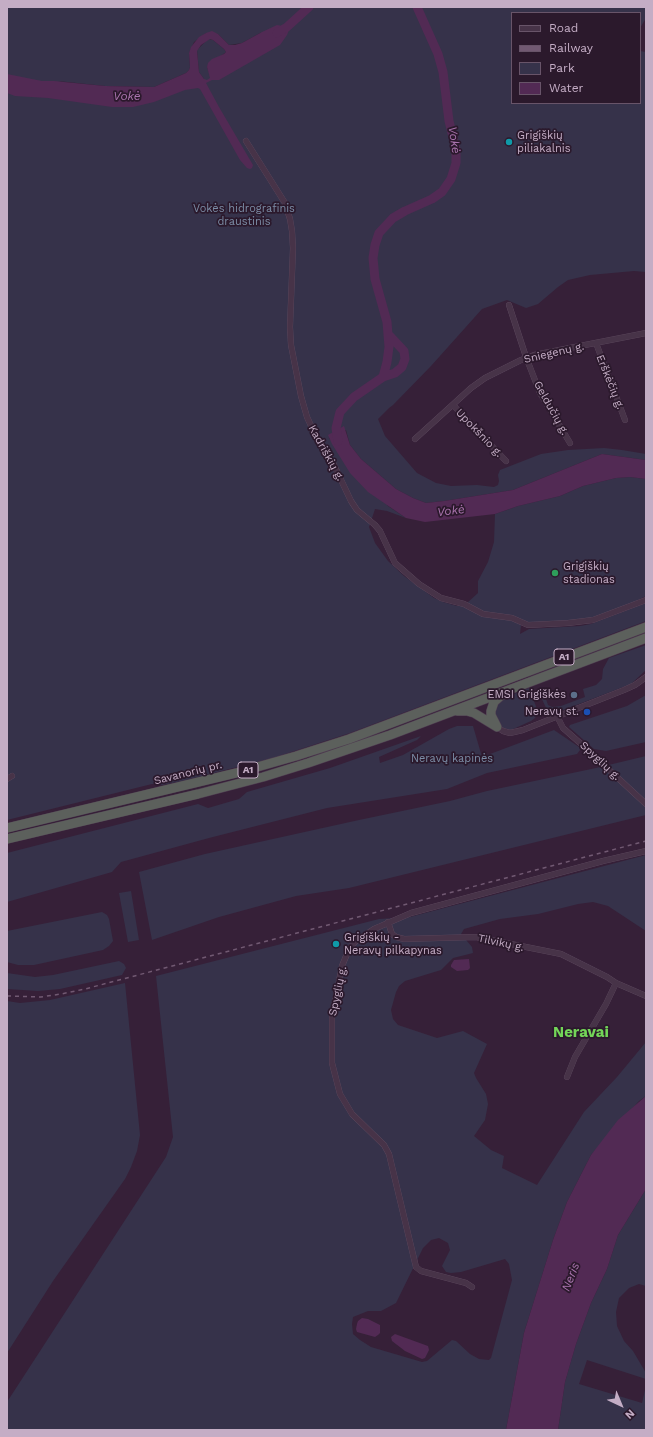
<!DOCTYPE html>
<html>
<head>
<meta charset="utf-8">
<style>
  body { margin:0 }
  #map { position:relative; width:653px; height:1437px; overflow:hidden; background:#362038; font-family:"Work Sans",sans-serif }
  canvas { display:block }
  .frame { position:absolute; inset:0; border:8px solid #c4adc5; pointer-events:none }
  .legend { position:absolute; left:511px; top:12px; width:130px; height:92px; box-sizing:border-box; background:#2b192c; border:1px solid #685469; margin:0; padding:5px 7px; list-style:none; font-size:12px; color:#c4adc5 }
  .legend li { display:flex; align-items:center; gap:8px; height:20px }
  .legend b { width:20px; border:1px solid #685469 }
  .north { position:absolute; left:601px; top:1385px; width:40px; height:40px; -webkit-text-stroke:3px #2b192c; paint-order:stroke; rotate:136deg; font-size:11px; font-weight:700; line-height:16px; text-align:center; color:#c4adc5 }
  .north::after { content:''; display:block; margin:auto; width:14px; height:18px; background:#c4adc5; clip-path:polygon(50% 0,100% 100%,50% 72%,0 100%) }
</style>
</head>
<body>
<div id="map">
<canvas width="653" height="1437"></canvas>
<div class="frame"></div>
<ul class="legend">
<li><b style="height:5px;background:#473348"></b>Road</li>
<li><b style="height:5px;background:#715972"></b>Railway</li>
<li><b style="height:11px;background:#36324a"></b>Park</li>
<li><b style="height:11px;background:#522a54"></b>Water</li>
</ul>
<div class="north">N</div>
</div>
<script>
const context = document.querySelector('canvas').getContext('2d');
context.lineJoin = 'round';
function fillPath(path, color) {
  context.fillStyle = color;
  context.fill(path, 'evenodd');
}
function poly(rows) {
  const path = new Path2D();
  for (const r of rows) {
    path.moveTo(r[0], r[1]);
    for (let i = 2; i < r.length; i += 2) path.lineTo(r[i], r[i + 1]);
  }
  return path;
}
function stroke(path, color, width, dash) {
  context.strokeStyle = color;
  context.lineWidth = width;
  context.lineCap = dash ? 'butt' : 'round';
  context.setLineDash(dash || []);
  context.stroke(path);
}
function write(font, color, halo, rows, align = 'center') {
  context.font = font + ' "Work Sans",sans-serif';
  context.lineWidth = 3.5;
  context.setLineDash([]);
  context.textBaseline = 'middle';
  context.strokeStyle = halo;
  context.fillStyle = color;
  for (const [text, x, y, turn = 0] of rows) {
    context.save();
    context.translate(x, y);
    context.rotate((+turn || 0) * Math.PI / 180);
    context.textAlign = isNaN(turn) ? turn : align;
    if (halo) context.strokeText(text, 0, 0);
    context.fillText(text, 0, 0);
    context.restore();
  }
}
fillPath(poly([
  [7,7,646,7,646,18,640,28,640,13,512,13,512,103,640,103,640,51,646,52,646,272,634,271,590,275,568,280,558,287,538,304,526,308,507,300,482,309,431,366,393,405,389,408,378,419,385,436,417,473,436,483,451,486,477,485,494,487,498,485,499,481,498,475,500,470,541,454,568,450,604,448,622,450,646,454,646,460,602,454,513,490,444,501,426,503,413,498,396,489,361,459,350,445,346,430,329,438,388,506,406,518,387,511,375,509,369,527,375,543,388,561,404,576,434,598,443,602,457,606,463,605,467,603,478,593,478,581,488,562,494,542,495,514,518,506,560,496,583,486,616,478,630,477,646,479,646,596,628,605,588,619,521,625,520,634,529,629,580,626,591,624,646,603,646,621,350,733,273,758,182,781,162,785,152,784,7,820],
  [262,32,210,75,207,67,226,52,224,49,213,40,209,39,206,41,197,50,199,72,204,79,135,102,58,81,105,86,154,87,186,73,189,70,190,67,189,53,194,42,206,33,218,34,229,45,242,43],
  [646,645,646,670,631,684,553,714,547,710,541,697,542,695,545,696,548,705,552,707,561,706,585,697,583,689,596,685,602,679,603,669,609,658],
  [529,688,537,709,537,714,535,718,531,721,511,730,503,728,497,723,493,716,495,704,501,699],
  [646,695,646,742,606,751,594,749,569,727,570,725,627,706],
  [457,726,473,726,482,757,554,730,579,747,580,750,577,754,487,773,447,789,327,808,209,838,121,862,112,872,7,902,7,853,198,804,208,808,239,799,247,792,330,768,421,736,417,740,379,757,380,763,403,755,449,729],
  [646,756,646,815,349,888,296,896,219,917,152,940,139,872,205,854,359,820,450,801,487,791,596,768],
  [646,855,646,931,608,906,593,902,578,904,538,914,500,919,464,929,461,934,472,947,473,953,453,958,441,970,405,981,399,986,396,992,391,1010,393,1019,398,1025,437,1038,463,1031,487,1044,474,1073,476,1078,486,1094,488,1104,485,1120,474,1136,491,1150,504,1156,502,1168,537,1185,584,1112,617,1077,646,1042,646,1096,639,1101,591,1155,567,1202,553,1240,524,1333,506,1430,7,1430,7,1402,166,1157,173,1137,156,976,379,919,410,917],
  [439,1238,448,1243,450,1250,442,1266,446,1272,451,1273,461,1272,505,1259,509,1264,512,1280,491,1358,489,1360,479,1359,470,1354,456,1341,452,1340,427,1361,422,1362,371,1347,360,1340,353,1334,352,1324,353,1317,368,1311,381,1311,396,1303,423,1248,431,1240],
  [131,891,139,940,128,942,119,893],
  [102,912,107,915,109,919,113,941,109,946,103,950,34,965,18,965,7,962,7,931],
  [119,961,124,964,126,968,122,975,60,989,38,991,7,989,7,973,35,977,53,975],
  [125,983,140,1135,137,1151,131,1167,125,1179,53,1281,7,1353,7,1001,20,1003,50,1000],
  [646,1189,646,1286,639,1284,629,1288,619,1298,616,1312,617,1326,624,1341,633,1351,646,1373,646,1379,587,1360,579,1384,642,1403,646,1386,646,1430,558,1430,565,1382,576,1344,591,1303,607,1269,618,1235]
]), '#36324a');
fillPath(poly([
  [277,25,287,27,289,30,287,35,280,45,219,80,212,80,206,83,219,107,253,165,252,168,250,169,247,168,240,160,200,89,198,88,185,90,154,102,133,107,112,107,48,98,15,96,7,93,7,74,42,81,54,81,105,86,154,87,186,73,189,70,190,67,189,53,191,47,199,37,206,33,212,31,218,34,229,45,235,45,242,43,262,32],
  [210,39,213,40,224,49,226,52,224,54,212,59,208,63,207,67,210,78,207,80,204,79,199,72,197,51,201,45],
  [344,426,350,445,361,459,396,489,413,498,426,503,444,501,513,490,602,454,646,460,646,479,630,477,616,478,583,486,560,496,518,506,495,514,425,522,406,518,368,492,350,473,332,444,328,435],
  [469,959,470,968,468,970,457,971,451,967,451,965,454,960],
  [646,1096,646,1189,618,1235,607,1269,591,1303,576,1344,565,1382,558,1430,506,1430,524,1333,553,1240,567,1202,591,1155,618,1120],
  [362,1318,368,1319,380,1325,380,1333,378,1335,375,1337,357,1332,356,1329,357,1324,358,1321],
  [395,1334,428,1346,429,1350,425,1358,422,1359,405,1351,392,1341,391,1337]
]), '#522a54');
stroke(poly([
  [277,33,287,27,309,7],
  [383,377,387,362,389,347,387,322,375,279,373,258,375,245,379,233,393,218,405,211,432,199,442,192,451,179,456,163,456,149,449,121,443,72,438,54,417,7],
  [338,441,336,428,340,412,354,397,383,377,395,373,402,367,405,359,404,351,388,334]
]), '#522a54', 9);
const minor = poly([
  [246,141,285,203,290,219,292,231,293,248,290,327,291,345,301,396,307,417,319,443,334,465,351,501,357,510,375,525,380,531,395,563,419,584,441,598,464,604,483,614,512,618,528,625,568,623,593,620,646,600],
  [509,305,526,357,540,393,570,443],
  [596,343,625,420],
  [453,405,506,461],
  [415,439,471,388,485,378,521,360,534,355,646,333],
  [557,716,563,728,580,743,646,804],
  [497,727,503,731,510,733,523,730,624,690,635,685,646,677],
  [7,779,12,776],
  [388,922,392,934,396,937,404,939,476,937,561,954,607,977,616,983,646,996],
  [567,1077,575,1057,606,1004,616,983],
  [472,1287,466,1283,421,1271,416,1267,389,1154,384,1145,352,1114,340,1094,332,1063,332,1016,342,966,349,949,356,941,374,929,411,913,603,861,646,851]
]);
const trunk = poly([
  [457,711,467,711,474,713,497,727],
  [497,727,491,715,491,711,494,702,503,694],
  [7,828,236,773,296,756,349,739,646,627],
  [7,839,198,794,263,777,308,763,390,735,646,638]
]);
stroke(minor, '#624e63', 6);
stroke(trunk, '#4e3b50', 10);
stroke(minor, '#473348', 5.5);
stroke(trunk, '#5c605c', 9);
stroke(poly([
  [7,996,41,997,61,994,85,989,646,841]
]), '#715972', 1.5, [4, 4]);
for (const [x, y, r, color] of [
  [509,142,4,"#0f9aa8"],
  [555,573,4,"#2e9e5b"],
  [574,695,4,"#5c6f8a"],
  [587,712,4,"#1a4fb4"],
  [336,944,4,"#0f9aa8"]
]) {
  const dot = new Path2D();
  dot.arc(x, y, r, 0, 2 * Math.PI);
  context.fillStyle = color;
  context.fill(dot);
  stroke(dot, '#2b192c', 1.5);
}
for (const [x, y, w] of [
  [564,657,20],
  [248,770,20]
]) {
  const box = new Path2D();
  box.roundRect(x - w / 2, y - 8, w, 16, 3);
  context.fillStyle = '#2b192c';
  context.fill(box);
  stroke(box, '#c4adc5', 1);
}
write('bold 10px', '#c4adc5', null, [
  ["A1",564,657],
  ["A1",248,770]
]);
write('11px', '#c4adc5', '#2b192c', [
  ["Grigiškių",517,136],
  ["piliakalnis",517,149],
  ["Grigiškių",563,567],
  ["stadionas",563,580],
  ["EMSI Grigiškės",566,695,"right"],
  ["Neravų st.",579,712,"right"],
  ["Grigiškių -",344,938],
  ["Neravų pilkapynas",344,951]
], 'left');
write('11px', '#7c8da6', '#2b192c', [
  ["Vokės hidrografinis",244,209],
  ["draustinis",244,222],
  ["Neravų kapinės",452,759]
]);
write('11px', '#c4adc5', '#2b192c', [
  ["Sniegenų g.",554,353,-13],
  ["Erškėčių g.",610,382,68],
  ["Geldučių g.",551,408,61],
  ["Upokšnio g.",479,433,46],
  ["Kadriškių g.",326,453,61],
  ["Spyglių g.",600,761,43],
  ["Savanorių pr.",188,773,-14],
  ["Tilvikų g.",501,943,12],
  ["Spyglių g.",338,991,-78]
]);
write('italic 12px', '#aa74ae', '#2b192c', [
  ["Vokė",127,96],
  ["Vokė",454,140,82],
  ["Vokė",451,511,-7],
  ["Neris",571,1277,-69]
]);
write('bold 15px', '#73d558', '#2b192c', [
  ["Neravai",581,1033]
]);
</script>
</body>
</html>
